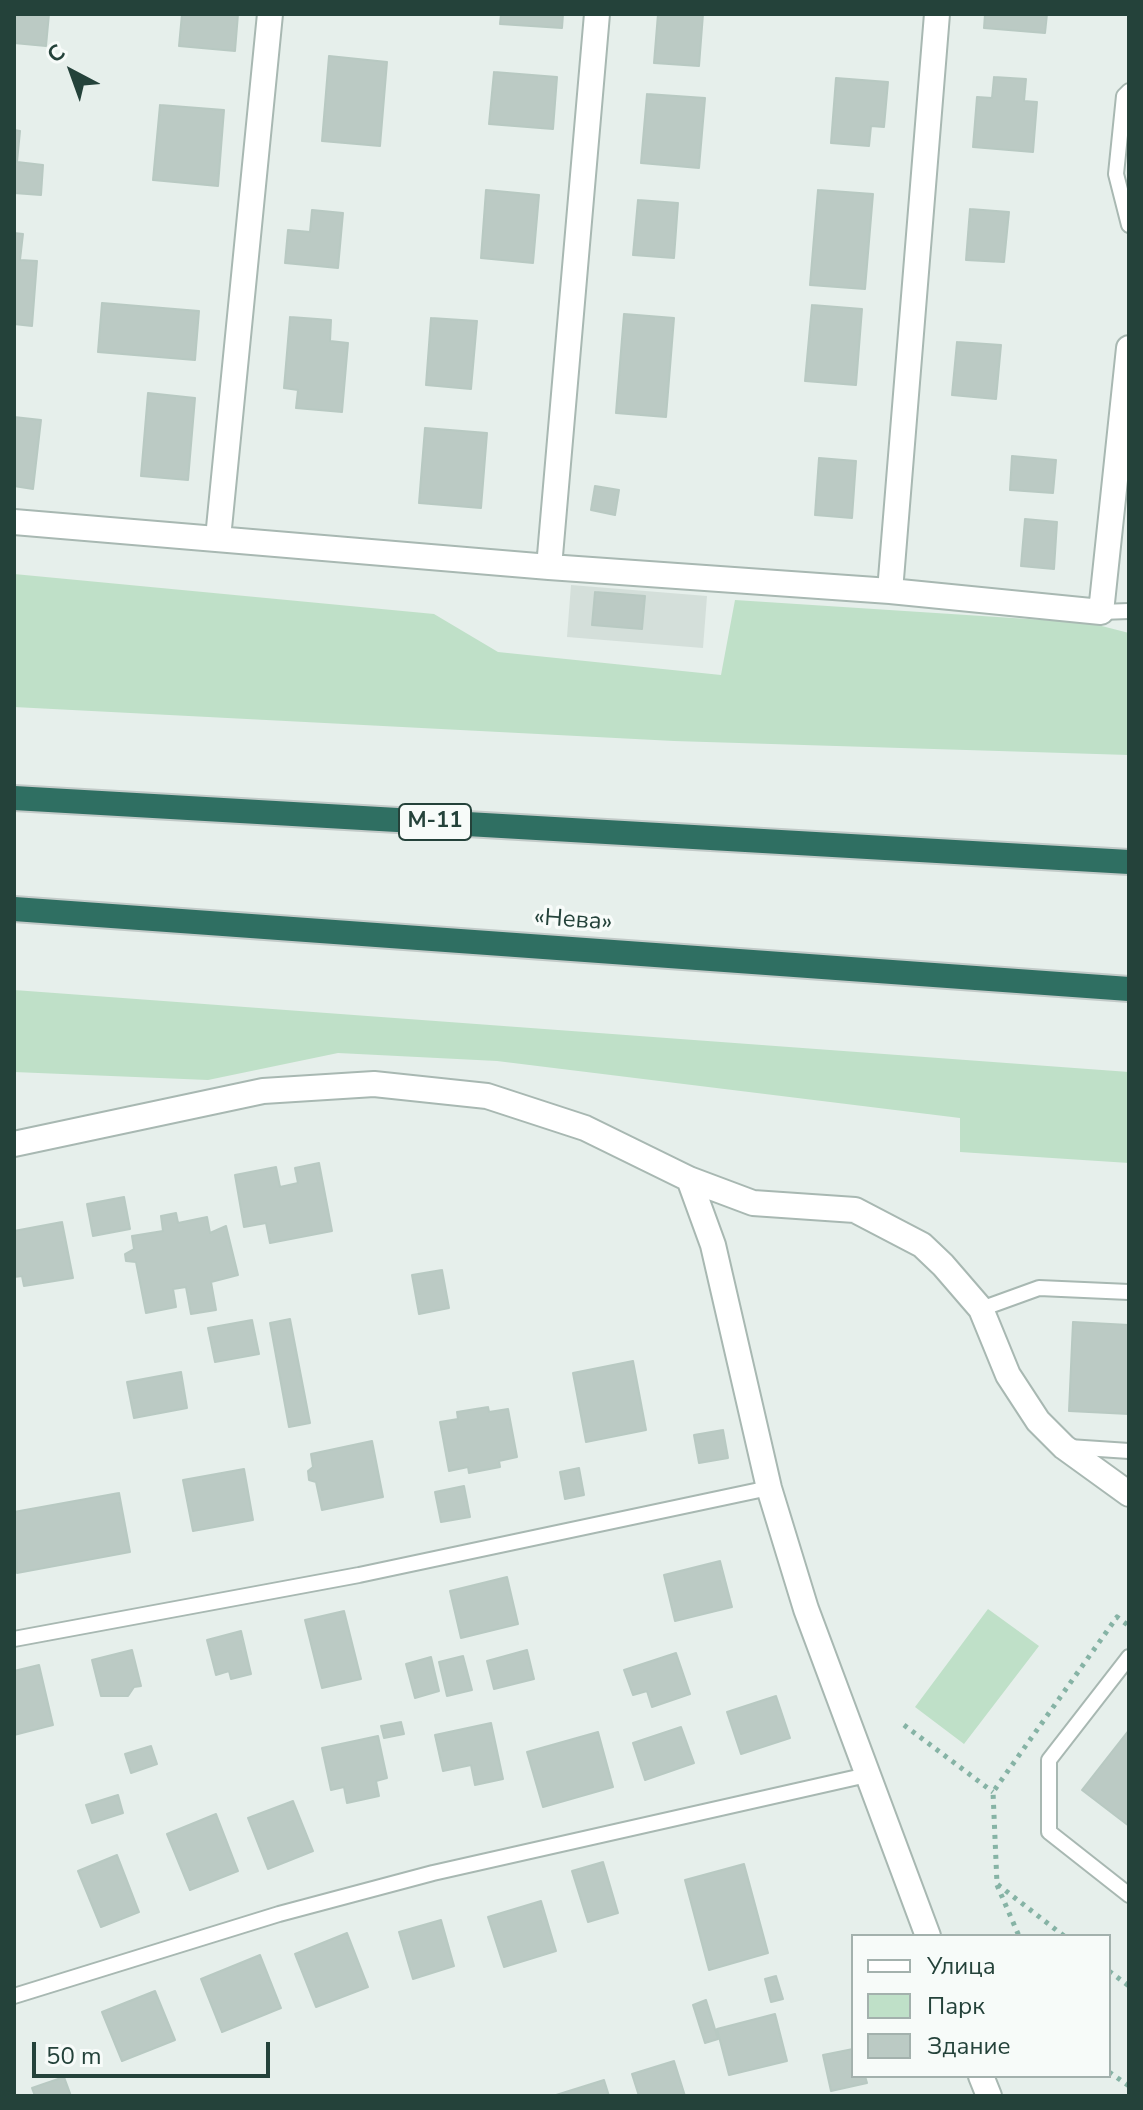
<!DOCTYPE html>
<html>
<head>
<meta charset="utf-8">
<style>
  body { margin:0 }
  #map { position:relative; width:1143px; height:2110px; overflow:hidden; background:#e6efeb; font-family:"Nunito Sans",sans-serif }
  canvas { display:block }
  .frame { position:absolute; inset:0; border:16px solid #24423a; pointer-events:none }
  .legend { position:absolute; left:851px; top:1934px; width:260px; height:144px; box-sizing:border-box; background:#f7fbf9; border:2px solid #a3b1ad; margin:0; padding:10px 14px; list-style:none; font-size:24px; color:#24423a }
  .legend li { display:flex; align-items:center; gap:16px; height:40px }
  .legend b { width:40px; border:2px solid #a3b1ad }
  .north { position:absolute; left:32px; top:32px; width:80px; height:80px; -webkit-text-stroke:6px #f7fbf9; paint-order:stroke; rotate:319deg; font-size:22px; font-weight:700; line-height:32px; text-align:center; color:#24423a }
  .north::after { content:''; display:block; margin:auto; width:28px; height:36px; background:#24423a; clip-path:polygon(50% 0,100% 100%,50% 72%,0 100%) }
  .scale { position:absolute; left:32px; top:2042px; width:238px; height:36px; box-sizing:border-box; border:4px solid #24423a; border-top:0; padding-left:10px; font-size:24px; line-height:28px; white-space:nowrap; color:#24423a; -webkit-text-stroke:6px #f7fbf9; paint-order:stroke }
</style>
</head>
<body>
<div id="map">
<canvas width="1143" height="2110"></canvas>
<div class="frame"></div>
<ul class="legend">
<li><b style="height:10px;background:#fff"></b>Улица</li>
<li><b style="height:22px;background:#bfe0c8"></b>Парк</li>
<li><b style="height:22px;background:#bbcac4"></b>Здание</li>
</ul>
<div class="north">С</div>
<div class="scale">50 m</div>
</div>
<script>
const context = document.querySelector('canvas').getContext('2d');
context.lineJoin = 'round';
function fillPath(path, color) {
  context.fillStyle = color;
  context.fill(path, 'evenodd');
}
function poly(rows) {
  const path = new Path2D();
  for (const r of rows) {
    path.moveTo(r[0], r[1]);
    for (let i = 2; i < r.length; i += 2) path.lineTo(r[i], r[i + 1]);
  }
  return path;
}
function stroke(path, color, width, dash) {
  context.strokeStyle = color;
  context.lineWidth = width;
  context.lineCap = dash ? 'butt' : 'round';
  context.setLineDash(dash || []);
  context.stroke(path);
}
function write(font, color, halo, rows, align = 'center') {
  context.font = font + ' "Nunito Sans",sans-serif';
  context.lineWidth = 7;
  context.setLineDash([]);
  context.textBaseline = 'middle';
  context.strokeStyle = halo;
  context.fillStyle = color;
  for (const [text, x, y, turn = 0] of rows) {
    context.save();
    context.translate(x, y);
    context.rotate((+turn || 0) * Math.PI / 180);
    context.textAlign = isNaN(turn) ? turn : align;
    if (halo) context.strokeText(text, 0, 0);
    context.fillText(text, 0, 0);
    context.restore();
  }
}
fillPath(poly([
  [571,585,707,596,703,648,567,637]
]), '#d4dfda');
fillPath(poly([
  [14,574,434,614,498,652,721,675,735,600,1090,623,1129,633,1129,755,674,741,14,707],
  [14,990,1129,1072,1129,1163,960,1152,960,1118,497,1061,338,1053,208,1080,14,1072],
  [988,1609,1039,1646,964,1744,915,1707]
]), '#bfe0c8');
const building = poly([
  [14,14,49,14,46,46,14,43,14,14],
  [182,14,238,14,235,51,179,46,182,14],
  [501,14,563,14,562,28,500,24,501,14],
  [658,14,703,14,699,66,654,63,658,14],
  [985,14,1047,14,1045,33,984,28,985,14],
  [329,56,387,62,380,146,322,141,329,56],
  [494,72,557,77,553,129,489,124,494,72],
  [994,77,1026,79,1024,101,1037,102,1033,152,973,147,977,97,992,98,994,77],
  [836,78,888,82,884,127,871,126,869,146,831,143,836,78],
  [647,94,705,98,699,168,641,163,647,94],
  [160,105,224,110,218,186,153,180,160,105],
  [14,130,20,131,17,162,43,165,41,195,14,193,14,130],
  [486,190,539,195,533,263,481,258,486,190],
  [818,190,873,194,865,289,810,285,818,190],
  [638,200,678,203,674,258,633,255,638,200],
  [970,209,1009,212,1004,262,966,260,970,209],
  [312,210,343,213,338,268,285,263,288,230,310,232,312,210],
  [14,233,23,234,20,260,37,261,32,326,14,324,14,233],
  [102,303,199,311,195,360,98,352,102,303],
  [812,305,862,309,856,385,805,381,812,305],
  [624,314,674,318,666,417,616,413,624,314],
  [290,317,331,320,330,341,348,343,342,412,296,408,298,390,284,388,290,317],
  [431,318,477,321,471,389,426,385,431,318],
  [957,342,1001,345,996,399,952,395,957,342],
  [148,393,195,398,188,480,141,476,148,393],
  [14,417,41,420,33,489,14,486,14,417],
  [425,428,487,433,481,508,419,503,425,428],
  [1012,456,1056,460,1053,493,1010,490,1012,456],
  [819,458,856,461,852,518,815,515,819,458],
  [595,486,619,490,615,515,591,510,595,486],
  [1025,519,1057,522,1054,569,1021,566,1025,519],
  [595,592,645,596,642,629,592,625,595,592],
  [319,1163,332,1231,270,1243,266,1223,244,1227,235,1175,276,1167,280,1187,298,1183,295,1168,319,1163],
  [124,1197,130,1229,93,1236,87,1204,124,1197],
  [176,1213,178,1223,207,1217,210,1233,226,1226,238,1275,211,1282,216,1310,191,1314,186,1287,173,1289,176,1307,146,1313,136,1262,126,1261,125,1254,134,1249,132,1236,163,1231,161,1216,176,1213],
  [62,1222,73,1278,24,1286,22,1276,14,1277,14,1231,62,1222],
  [442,1270,449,1308,419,1314,412,1275,442,1270],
  [290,1319,310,1423,289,1427,270,1323,290,1319],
  [252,1320,259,1354,215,1362,208,1328,252,1320],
  [1073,1322,1129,1325,1129,1414,1069,1411,1073,1322],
  [633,1361,646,1430,586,1442,573,1373,633,1361],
  [181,1372,187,1408,134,1418,127,1382,181,1372],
  [488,1407,489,1412,508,1409,517,1457,499,1461,500,1467,469,1473,468,1467,449,1471,440,1422,458,1419,457,1412,488,1407],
  [723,1430,728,1458,699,1463,694,1435,723,1430],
  [372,1441,383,1497,322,1510,316,1482,309,1480,308,1471,313,1467,311,1454,372,1441],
  [579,1468,584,1495,565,1499,560,1472,579,1468],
  [244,1469,253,1520,193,1531,183,1480,244,1469],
  [464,1486,470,1517,441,1522,435,1492,464,1486],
  [119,1493,130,1552,17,1573,14,1512,119,1493],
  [720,1561,732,1607,675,1621,664,1575,720,1561],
  [507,1577,518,1624,461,1638,450,1591,507,1577],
  [344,1611,361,1679,322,1688,305,1620,344,1611],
  [241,1631,251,1674,231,1679,229,1671,216,1675,207,1640,241,1631],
  [132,1650,141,1686,134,1687,128,1696,101,1696,92,1660,132,1650],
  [527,1650,534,1679,494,1689,487,1661,527,1650],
  [676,1653,690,1694,652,1707,647,1691,633,1695,624,1670,676,1653],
  [463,1656,472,1690,447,1696,439,1662,463,1656],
  [431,1657,439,1691,415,1698,406,1664,431,1657],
  [39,1665,53,1725,14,1735,14,1671,39,1665],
  [776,1696,790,1738,741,1754,727,1712,776,1696],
  [401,1722,404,1734,384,1738,381,1726,401,1722],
  [491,1723,503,1779,475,1785,471,1765,443,1771,435,1735,491,1723],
  [681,1727,694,1763,645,1780,633,1743,681,1727],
  [1129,1730,1129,1826,1082,1790,1129,1730],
  [598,1732,613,1787,543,1807,527,1752,598,1732],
  [378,1736,387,1778,376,1781,379,1796,347,1803,344,1787,331,1790,322,1748,378,1736],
  [151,1746,157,1764,131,1773,125,1754,151,1746],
  [118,1795,123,1813,92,1823,86,1805,118,1795],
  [293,1801,313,1851,268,1869,248,1818,293,1801],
  [216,1814,238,1871,190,1890,167,1834,216,1814],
  [117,1855,139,1912,101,1927,78,1871,117,1855],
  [603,1862,618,1913,588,1922,572,1871,603,1862],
  [744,1864,768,1953,709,1970,685,1880,744,1864],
  [541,1901,556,1951,504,1967,488,1917,541,1901],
  [441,1920,454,1966,413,1979,399,1932,441,1920],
  [347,1933,368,1987,316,2007,295,1954,347,1933],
  [260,1955,281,2008,222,2032,201,1979,260,1955],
  [776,1976,783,1999,771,2002,765,1979,776,1976],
  [155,1991,175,2040,122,2061,102,2012,155,1991],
  [706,2000,718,2039,705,2043,693,2005,706,2000],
  [775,2014,787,2061,729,2075,717,2029,775,2014],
  [853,2049,853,2076,865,2076,867,2083,831,2091,823,2055,853,2049],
  [674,2061,685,2096,639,2096,632,2074,674,2061],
  [64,2077,71,2096,35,2096,32,2088,64,2077],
  [604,2080,609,2096,553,2096,604,2080]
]);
fillPath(building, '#bbcac4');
stroke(building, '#b8c9c2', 2);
const service = poly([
  [1129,91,1124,96,1116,174,1129,225],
  [1101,612,1129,611],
  [981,1309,1039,1288,1129,1292],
  [1069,1447,1129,1451],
  [14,1639,359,1575,769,1488],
  [1129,1657,1049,1760,1049,1832,1129,1895],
  [14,1996,279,1914,433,1873,867,1775]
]);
const minor = poly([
  [14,522,549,567,890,591,1101,612,1129,348],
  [218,538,270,14],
  [549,567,597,14],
  [890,591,937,14],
  [14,1144,263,1091,374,1084,487,1096,585,1128,689,1179,753,1203,855,1210,922,1245,943,1265,981,1309,1008,1375,1038,1421,1064,1447,1129,1494],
  [689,1179,713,1245,769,1488,806,1609,928,1936],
  [981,2076,989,2096]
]);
const motorway = poly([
  [14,798,1129,862],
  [14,909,1129,989]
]);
stroke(service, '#a8b8b2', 18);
stroke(minor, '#a8b8b2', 28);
stroke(motorway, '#c2cac8', 28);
stroke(poly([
  [904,1725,993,1792],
  [997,1885,1019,1936],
  [1064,1936,997,1884,993,1792,1117,1617,1129,1626],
  [1109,1971,1129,1986],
  [1109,2072,1129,2086]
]), '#86b3a5', 5, [4, 6]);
stroke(service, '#fff', 14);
stroke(minor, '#fff', 24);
stroke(motorway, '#2f6f62', 24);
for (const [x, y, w] of [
  [435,822,72]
]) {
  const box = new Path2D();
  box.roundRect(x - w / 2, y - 18, w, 36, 6);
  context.fillStyle = '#f7fbf9';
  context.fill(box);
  stroke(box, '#24423a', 2);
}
write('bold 22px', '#24423a', null, [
  ["М-11",435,822]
]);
write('24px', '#24423a', '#f7fbf9', [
  ["«Нева»",573,921,4]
]);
</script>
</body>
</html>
